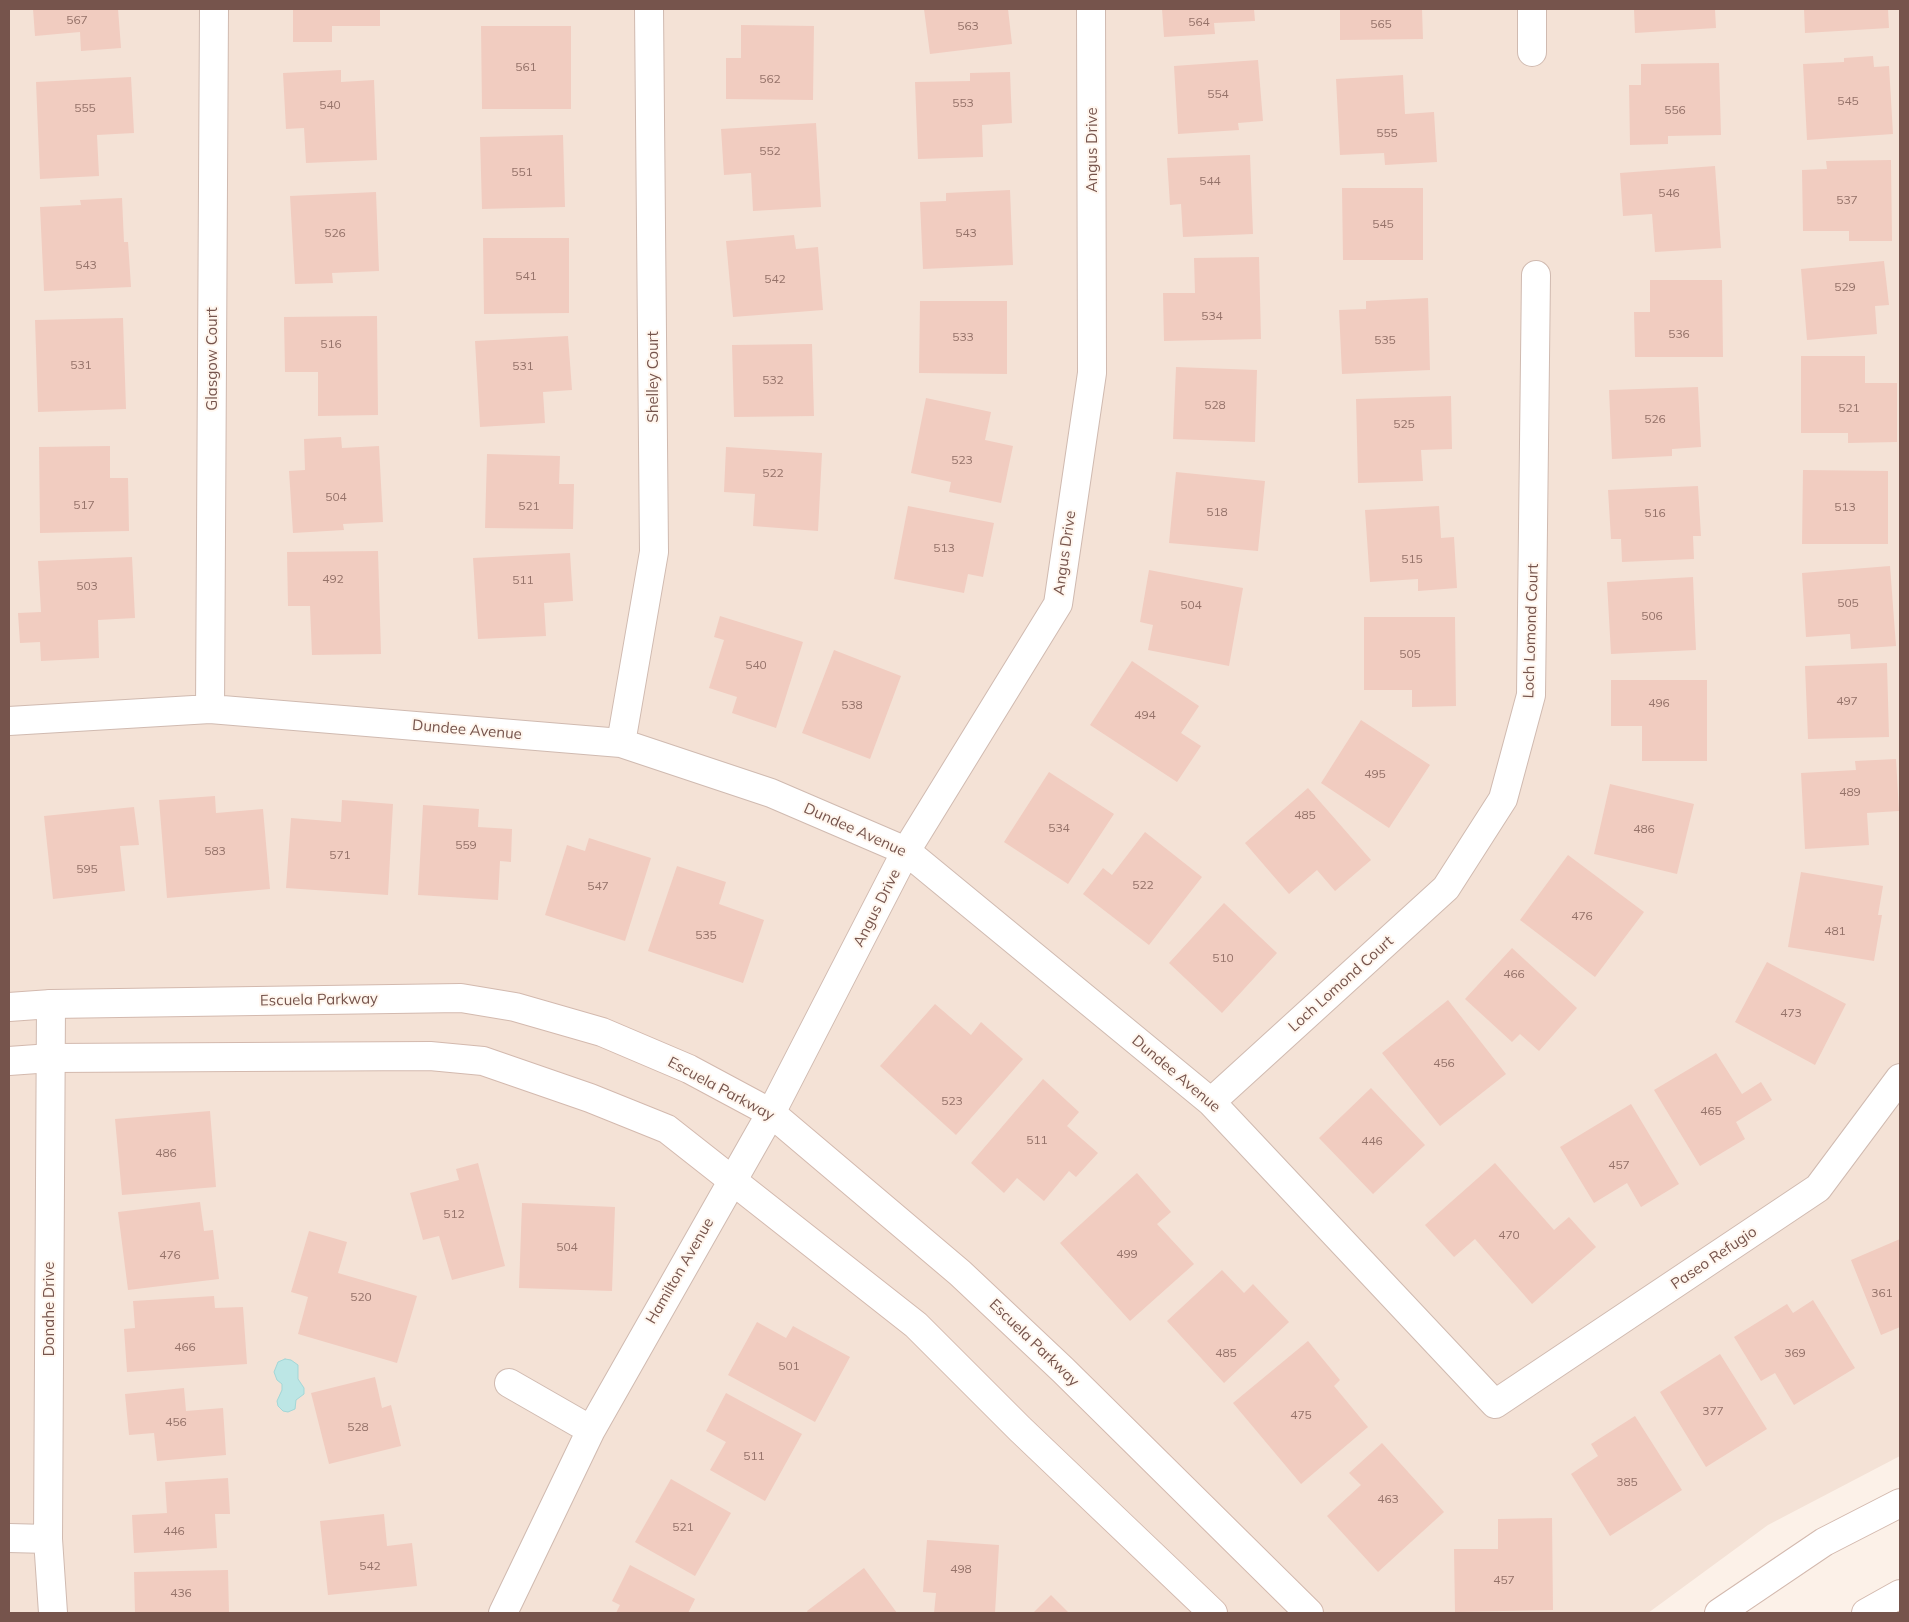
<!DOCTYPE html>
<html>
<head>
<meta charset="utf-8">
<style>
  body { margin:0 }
  #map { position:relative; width:1909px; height:1622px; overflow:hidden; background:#fcf1e8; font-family:Mulish,sans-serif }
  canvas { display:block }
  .frame { position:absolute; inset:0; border:10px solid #76544c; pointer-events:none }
</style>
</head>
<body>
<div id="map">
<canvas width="1909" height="1622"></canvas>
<div class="frame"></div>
</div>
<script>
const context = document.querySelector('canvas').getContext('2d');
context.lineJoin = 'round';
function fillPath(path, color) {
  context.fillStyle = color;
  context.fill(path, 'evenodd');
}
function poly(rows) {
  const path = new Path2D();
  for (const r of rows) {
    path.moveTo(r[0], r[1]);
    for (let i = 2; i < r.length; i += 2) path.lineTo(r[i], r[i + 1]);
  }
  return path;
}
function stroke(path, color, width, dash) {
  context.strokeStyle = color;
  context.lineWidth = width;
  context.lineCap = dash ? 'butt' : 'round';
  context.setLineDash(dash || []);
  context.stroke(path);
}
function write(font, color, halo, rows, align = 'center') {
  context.font = font + ' Mulish,sans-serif';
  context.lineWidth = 4;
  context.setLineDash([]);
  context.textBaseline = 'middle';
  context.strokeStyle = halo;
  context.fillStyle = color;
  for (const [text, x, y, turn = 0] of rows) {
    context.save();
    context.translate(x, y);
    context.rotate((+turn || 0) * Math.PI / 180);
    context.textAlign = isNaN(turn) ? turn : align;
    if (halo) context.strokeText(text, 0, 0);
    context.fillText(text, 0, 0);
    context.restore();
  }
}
fillPath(poly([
  [9,9,1900,9,1900,1456,1768,1525,1648,1613,9,1613]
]), '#f4e2d6');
const water = poly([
  [285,1359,291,1360,298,1365,298,1379,304,1388,304,1394,296,1400,295,1409,288,1412,283,1411,278,1406,277,1401,282,1390,282,1384,277,1380,274,1372,278,1362,285,1359]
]);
fillPath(water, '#bce6e5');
stroke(water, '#a3d7d7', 1);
fillPath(poly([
  [33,9,118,9,121,48,81,51,80,32,35,36],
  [293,9,380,9,380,26,332,26,332,42,293,42],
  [924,9,1008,9,1012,44,930,54],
  [1162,9,1254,9,1255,21,1214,23,1215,34,1164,37],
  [1340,9,1422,9,1423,39,1340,40],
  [1634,9,1715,9,1716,28,1635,33],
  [1804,9,1888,9,1889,28,1805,33],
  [741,25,814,26,813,100,726,99,726,58,741,58],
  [481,26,571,26,571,109,482,109],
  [1873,56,1874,67,1889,66,1893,134,1807,140,1803,64,1844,62,1844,58],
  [1258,60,1263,121,1238,123,1239,130,1178,134,1174,66],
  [1719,63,1721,135,1668,136,1668,144,1630,145,1629,85,1641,85,1641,64],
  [341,70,341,82,374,80,377,160,306,163,304,128,286,129,283,73],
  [1010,72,1012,123,982,125,983,157,918,159,915,82,970,81,970,73],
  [1403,75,1405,114,1434,112,1437,162,1385,165,1384,153,1340,155,1336,79],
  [131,77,134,133,97,135,99,176,40,179,36,82],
  [816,123,821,207,753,211,751,173,724,175,721,129],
  [563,135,565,207,482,209,480,137],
  [1250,155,1253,234,1183,237,1181,204,1170,205,1167,158],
  [1891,160,1892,241,1849,241,1849,231,1803,231,1802,170,1827,169,1826,161],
  [1715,166,1721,248,1655,252,1652,214,1623,216,1620,173],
  [1342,188,1423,188,1423,260,1343,260],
  [1010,190,1013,265,923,269,920,202,946,201,946,193],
  [376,192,379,271,332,273,333,283,295,284,290,196],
  [122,198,124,242,128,242,131,287,44,291,40,207,81,205,80,200],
  [794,235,796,249,818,247,823,310,733,317,726,241],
  [483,238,569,238,569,313,484,314],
  [1259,257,1261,339,1164,341,1163,293,1195,293,1194,258],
  [1884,261,1889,305,1875,306,1877,334,1807,340,1801,269],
  [1650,280,1722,280,1723,357,1635,357,1634,312,1650,312],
  [1428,298,1430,370,1342,374,1339,310,1366,309,1366,301],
  [920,301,1007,301,1007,374,919,373],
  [377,316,378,415,318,416,318,372,285,372,284,317],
  [123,318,126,409,38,412,35,320],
  [568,336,572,390,543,392,545,423,480,427,475,341],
  [812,344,814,416,734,417,732,345],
  [1801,356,1865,356,1865,383,1897,383,1897,442,1848,443,1848,433,1801,433],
  [1176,367,1257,370,1255,442,1173,439],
  [1698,387,1701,447,1672,449,1672,456,1612,459,1609,390],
  [1451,396,1452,449,1421,450,1423,481,1358,483,1356,399],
  [926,398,991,412,985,440,1013,446,1001,503,949,492,951,482,911,473],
  [341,437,342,448,379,446,383,522,343,524,344,530,293,533,289,471,305,470,304,439],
  [110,446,110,478,128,478,129,531,40,533,39,447],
  [726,447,822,453,818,531,753,526,755,494,724,492],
  [487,454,560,456,559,484,574,484,573,529,485,528],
  [1803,470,1888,471,1888,544,1802,544],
  [1176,472,1265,481,1258,551,1169,543],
  [1698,486,1701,536,1693,536,1694,559,1622,562,1621,539,1611,539,1608,490],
  [908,506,994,523,983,577,968,574,964,593,894,579],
  [1439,506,1441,538,1454,537,1457,588,1418,591,1418,579,1370,582,1365,510],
  [378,551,381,654,312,655,310,606,288,606,287,552],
  [570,553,573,601,544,603,546,636,478,639,473,558],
  [132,557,135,618,98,620,99,658,41,661,40,642,20,643,18,613,41,612,38,561],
  [1890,566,1896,646,1851,649,1850,634,1806,637,1802,573],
  [1149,570,1243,588,1229,666,1148,650,1153,625,1140,622],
  [1693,577,1696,650,1611,654,1607,582],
  [720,616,803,642,776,728,732,713,737,697,709,688,724,640,714,637],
  [1364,617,1455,617,1456,706,1412,707,1412,690,1364,690],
  [834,650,901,676,870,759,802,733],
  [1132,661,1199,706,1181,733,1201,746,1177,782,1090,725],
  [1887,663,1889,737,1808,739,1805,666],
  [1611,680,1707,680,1707,761,1642,761,1642,726,1611,726],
  [1361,720,1430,765,1389,828,1321,783],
  [1896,759,1899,811,1867,813,1869,845,1805,849,1801,773,1856,770,1855,761],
  [1049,772,1114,814,1068,884,1004,842],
  [1610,784,1694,804,1677,874,1594,854],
  [1308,788,1371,860,1335,891,1317,870,1289,894,1245,843],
  [215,796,216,813,263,809,270,889,167,898,159,800],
  [342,800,393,804,388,895,286,888,291,818,341,822],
  [423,805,479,809,478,827,512,829,511,862,500,861,498,900,418,895],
  [134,807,139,845,120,846,125,891,53,899,44,816],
  [1145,832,1202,877,1149,945,1083,894,1103,868,1112,875],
  [589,838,651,858,625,941,545,915,567,845,585,851],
  [1568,855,1644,912,1595,977,1520,920],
  [677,866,726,882,719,904,764,920,743,983,648,951],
  [1801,872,1883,886,1878,915,1882,915,1874,961,1788,947],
  [1224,903,1277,953,1222,1013,1169,963],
  [1512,948,1577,1008,1539,1051,1520,1034,1512,1042,1465,999],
  [1767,962,1846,1004,1815,1065,1735,1022],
  [1448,1000,1506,1074,1440,1126,1382,1053],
  [935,1004,971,1035,981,1022,1023,1059,956,1135,880,1066],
  [1716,1053,1742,1094,1761,1082,1772,1100,1736,1122,1745,1139,1700,1166,1654,1090],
  [1043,1079,1079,1112,1067,1126,1098,1153,1076,1177,1069,1171,1044,1201,1017,1178,1004,1193,971,1163],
  [1371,1088,1425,1145,1373,1194,1319,1138],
  [1631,1104,1679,1184,1641,1207,1627,1183,1594,1203,1560,1147],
  [210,1111,216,1187,122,1195,115,1119],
  [478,1163,505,1266,452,1280,439,1236,423,1240,410,1193,459,1180,456,1169],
  [1495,1163,1554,1230,1569,1217,1596,1247,1532,1304,1475,1239,1454,1257,1425,1225],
  [1137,1173,1171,1212,1157,1224,1194,1264,1130,1321,1060,1243],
  [200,1202,204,1231,213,1230,219,1279,128,1290,118,1212],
  [522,1203,615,1207,612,1291,519,1288],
  [309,1231,347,1242,338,1273,417,1296,397,1363,298,1334,308,1297,291,1292],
  [1900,1239,1900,1327,1881,1335,1851,1260],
  [1222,1270,1244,1293,1253,1284,1289,1322,1224,1383,1167,1321],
  [214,1296,215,1308,243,1307,247,1364,127,1372,124,1329,135,1328,133,1301],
  [1813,1300,1855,1368,1794,1405,1775,1373,1761,1381,1734,1337,1787,1304,1793,1313],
  [757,1322,786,1338,793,1326,850,1357,815,1422,728,1375],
  [1308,1341,1340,1380,1334,1386,1368,1427,1301,1484,1233,1403],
  [1720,1354,1767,1429,1706,1467,1660,1392],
  [375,1377,382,1408,391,1405,401,1446,329,1464,311,1393],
  [184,1388,186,1411,223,1408,226,1455,157,1461,154,1433,129,1435,125,1394],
  [726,1393,802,1434,765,1501,710,1470,726,1442,706,1431],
  [1635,1416,1682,1490,1610,1536,1571,1474,1598,1456,1591,1444],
  [1382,1443,1444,1512,1378,1572,1327,1516,1361,1485,1349,1473],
  [228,1478,230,1514,215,1514,217,1548,134,1553,132,1515,167,1513,165,1482],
  [671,1479,731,1513,695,1576,635,1542],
  [384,1514,387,1546,412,1543,417,1586,328,1595,320,1521],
  [1552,1518,1553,1610,1455,1612,1454,1549,1498,1549,1498,1519],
  [927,1540,999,1545,995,1613,934,1613,936,1593,923,1592],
  [630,1565,695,1599,688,1613,616,1613,620,1605,612,1601],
  [864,1568,897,1613,808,1613,807,1611],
  [228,1570,229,1613,135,1613,134,1572],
  [1051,1595,1069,1613,1033,1613]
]), '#f1ccc0');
const street = poly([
  [1532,9,1532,52],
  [210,709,214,9],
  [9,721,210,709,621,743,771,793,906,851,1211,1102,1495,1404,1818,1188,1900,1078],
  [621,743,654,552,649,9],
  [51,1004,48,1539,53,1613],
  [1211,1102,1446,888,1503,799,1531,695,1536,275],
  [509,1383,591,1430],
  [9,1538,48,1539],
  [503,1613,591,1430,771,1113,906,851,1058,604,1092,373,1091,9]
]);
const secondary = poly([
  [9,1007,51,1004,461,998,515,1007,602,1032,689,1069,771,1113,960,1273,1063,1370,1309,1613],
  [9,1061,51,1058,430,1056,483,1061,590,1098,667,1129,916,1325,1020,1429,1213,1613],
  [1719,1613,1824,1542,1900,1503],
  [1866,1613,1900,1594]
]);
stroke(street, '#d0bab0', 30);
stroke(secondary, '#d3b9ae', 30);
stroke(street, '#fff', 28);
stroke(secondary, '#fff', 28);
write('12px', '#957269', null, [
  ["567",77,20],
  ["564",1199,22],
  ["565",1381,24],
  ["563",968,26],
  ["561",526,67],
  ["562",770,79],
  ["554",1218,94],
  ["545",1848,101],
  ["553",963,103],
  ["540",330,105],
  ["555",85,108],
  ["556",1675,110],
  ["555",1387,133],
  ["552",770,151],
  ["551",522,172],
  ["544",1210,181],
  ["546",1669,193],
  ["537",1847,200],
  ["545",1383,224],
  ["526",335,233],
  ["543",966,233],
  ["543",86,265],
  ["541",526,276],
  ["542",775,279],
  ["529",1845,287],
  ["534",1212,316],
  ["536",1679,334],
  ["533",963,337],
  ["535",1385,340],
  ["516",331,344],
  ["531",81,365],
  ["531",523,366],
  ["532",773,380],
  ["528",1215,405],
  ["521",1849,408],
  ["526",1655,419],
  ["525",1404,424],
  ["523",962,460],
  ["522",773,473],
  ["504",336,497],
  ["517",84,505],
  ["521",529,506],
  ["513",1845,507],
  ["518",1217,512],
  ["516",1655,513],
  ["513",944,548],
  ["515",1412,559],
  ["492",333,579],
  ["511",523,580],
  ["503",87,586],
  ["505",1848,603],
  ["504",1191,605],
  ["506",1652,616],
  ["505",1410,654],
  ["540",756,665],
  ["497",1847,701],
  ["496",1659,703],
  ["538",852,705],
  ["494",1145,715],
  ["495",1375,774],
  ["489",1850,792],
  ["485",1305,815],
  ["534",1059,828],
  ["486",1644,829],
  ["559",466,845],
  ["583",215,851],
  ["571",340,855],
  ["595",87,869],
  ["522",1143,885],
  ["547",598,886],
  ["476",1582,916],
  ["481",1835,931],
  ["535",706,935],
  ["510",1223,958],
  ["466",1514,974],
  ["473",1791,1013],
  ["456",1444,1063],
  ["523",952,1101],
  ["465",1711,1111],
  ["511",1037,1140],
  ["446",1372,1141],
  ["486",166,1153],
  ["457",1619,1165],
  ["512",454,1214],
  ["470",1509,1235],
  ["504",567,1247],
  ["499",1127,1254],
  ["476",170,1255],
  ["361",1882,1293],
  ["520",361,1297],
  ["466",185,1347],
  ["485",1226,1353],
  ["369",1795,1353],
  ["501",789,1366],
  ["377",1713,1411],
  ["475",1301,1415],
  ["456",176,1422],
  ["528",358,1427],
  ["511",754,1456],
  ["385",1627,1482],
  ["463",1388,1499],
  ["521",683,1527],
  ["446",174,1531],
  ["542",370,1566],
  ["498",961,1569],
  ["457",1504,1580],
  ["436",181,1593]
]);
write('15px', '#76544c', '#fff6ee', [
  ["Angus Drive",1092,150,-90],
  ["Glasgow Court",212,359,-90],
  ["Shelley Court",653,377,-90],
  ["Angus Drive",1065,553,-82],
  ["Loch Lomond Court",1531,631,-88],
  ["Dundee Avenue",467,730,5],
  ["Dundee Avenue",855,830,24],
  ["Angus Drive",877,908,-63],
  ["Loch Lomond Court",1341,984,-42],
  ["Escuela Parkway",319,1000,-1],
  ["Dundee Avenue",1176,1074,40],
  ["Escuela Parkway",721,1089,28],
  ["Paseo Refugio",1714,1258,-34],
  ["Hamilton Avenue",680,1271,-60],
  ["Donahe Drive",49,1309,-90],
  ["Escuela Parkway",1034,1343,44]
]);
</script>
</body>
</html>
